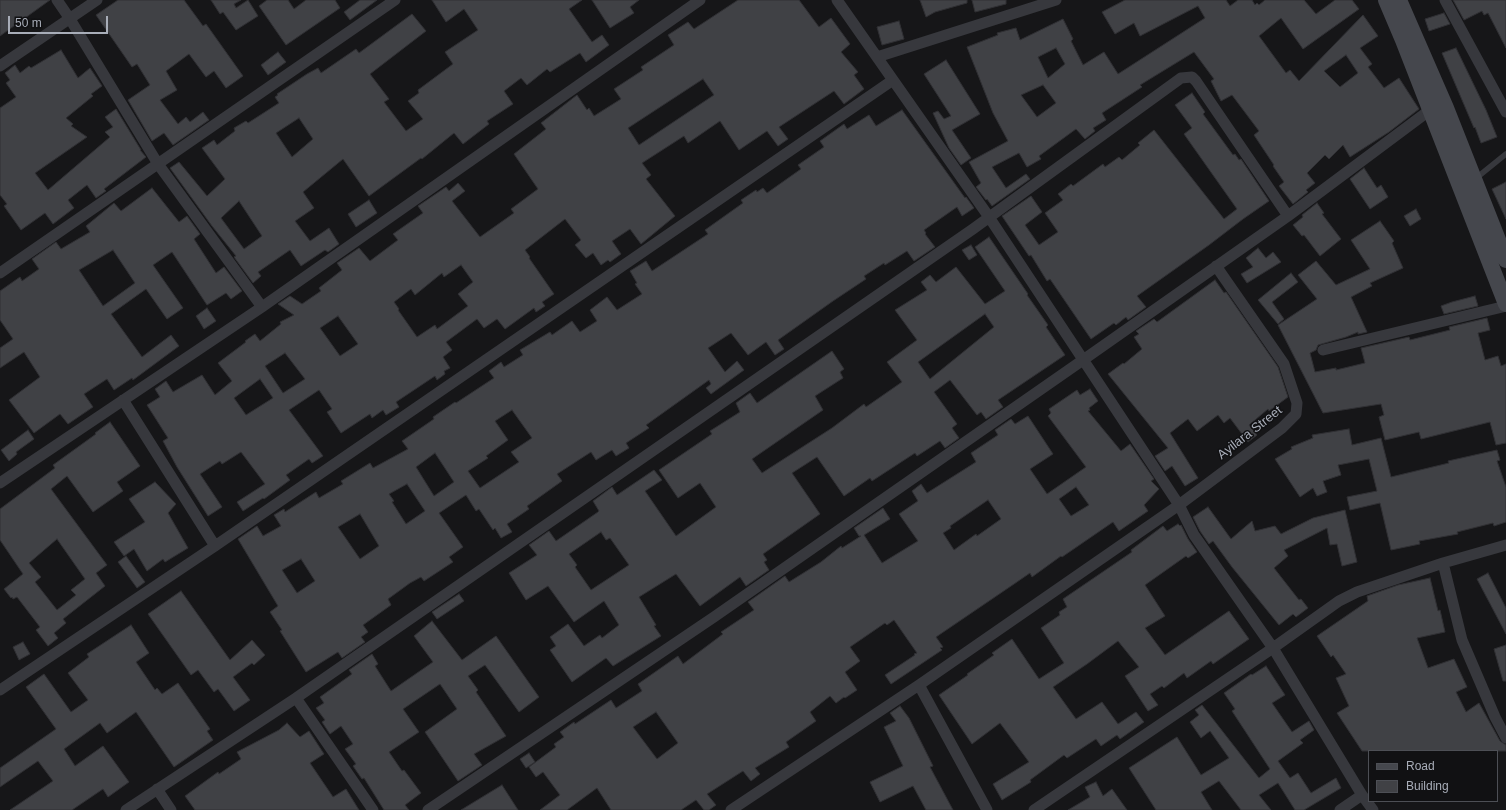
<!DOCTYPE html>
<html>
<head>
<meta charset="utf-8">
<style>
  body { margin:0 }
  #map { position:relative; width:1506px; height:810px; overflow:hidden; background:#161618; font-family:Arial,sans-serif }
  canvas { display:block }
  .legend { position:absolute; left:1368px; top:750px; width:130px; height:52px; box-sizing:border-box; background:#111113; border:1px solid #4d4f55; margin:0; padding:5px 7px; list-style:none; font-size:12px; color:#a8adb8 }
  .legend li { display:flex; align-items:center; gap:8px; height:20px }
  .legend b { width:20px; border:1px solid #4d4f55 }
  .scale { position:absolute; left:8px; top:16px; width:100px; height:18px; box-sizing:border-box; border:2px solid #a8adb8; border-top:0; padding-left:5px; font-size:12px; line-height:14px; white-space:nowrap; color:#a8adb8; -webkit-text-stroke:3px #111113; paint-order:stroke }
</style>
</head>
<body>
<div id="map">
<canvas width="1506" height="810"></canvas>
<ul class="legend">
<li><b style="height:5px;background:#45474d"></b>Road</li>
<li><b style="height:11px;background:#404145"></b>Building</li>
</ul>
<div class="scale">50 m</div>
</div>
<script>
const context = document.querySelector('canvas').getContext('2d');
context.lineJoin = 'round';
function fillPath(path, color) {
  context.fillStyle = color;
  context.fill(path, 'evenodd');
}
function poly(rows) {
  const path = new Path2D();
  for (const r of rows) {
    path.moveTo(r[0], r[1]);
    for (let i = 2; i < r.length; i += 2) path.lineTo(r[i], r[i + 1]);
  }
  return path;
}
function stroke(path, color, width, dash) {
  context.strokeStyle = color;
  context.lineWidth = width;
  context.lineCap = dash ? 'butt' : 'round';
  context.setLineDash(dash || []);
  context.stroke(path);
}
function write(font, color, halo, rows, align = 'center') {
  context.font = font + ' Arial,sans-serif';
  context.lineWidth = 3;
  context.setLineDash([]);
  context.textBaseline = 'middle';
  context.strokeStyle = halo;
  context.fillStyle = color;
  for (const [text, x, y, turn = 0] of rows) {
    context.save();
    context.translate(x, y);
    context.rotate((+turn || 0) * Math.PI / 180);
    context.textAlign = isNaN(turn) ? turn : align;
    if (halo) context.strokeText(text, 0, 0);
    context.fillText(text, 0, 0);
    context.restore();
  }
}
const building = poly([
  [0,0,50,0,0,36,0,0],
  [118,0,184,0,203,26,206,24,243,76,226,88,214,71,206,77,189,54,166,71,177,90,160,100,178,124,186,117,190,122,203,112,209,120,173,145,164,133,152,141,128,100,150,85,137,64,132,67,96,15,118,0],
  [211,0,241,0,234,4,236,8,248,0,258,16,236,30,223,12,220,14,211,0],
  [267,0,288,0,294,9,306,0,335,0,340,8,286,45,259,6,267,0],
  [360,0,377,0,350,20,344,12,360,0],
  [432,0,582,0,569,9,592,42,602,35,609,45,586,62,580,53,550,72,547,69,527,85,521,78,504,91,513,104,487,121,489,124,463,144,454,133,422,159,421,158,369,196,343,159,303,192,314,208,295,221,310,241,329,228,339,244,328,252,325,250,301,266,290,250,258,272,261,276,253,283,234,257,236,256,212,226,170,168,179,162,207,196,225,179,202,148,214,140,217,145,235,131,234,128,246,121,248,123,279,103,275,97,278,95,277,94,307,74,318,68,321,73,356,49,359,53,412,14,426,31,370,74,389,99,384,102,406,131,423,119,408,101,419,93,418,90,453,64,445,52,478,30,464,9,446,22,432,0],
  [299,118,313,139,292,157,276,133,299,118],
  [239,201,262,236,244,249,221,218,239,201],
  [592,0,639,0,630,7,634,13,610,28,592,0],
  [738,0,799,0,819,27,831,18,850,44,841,52,858,72,854,75,864,89,844,104,834,91,779,127,788,139,778,146,767,131,739,150,720,121,688,143,684,136,642,163,651,175,646,179,675,216,641,244,630,229,612,241,621,254,610,262,608,260,601,265,593,253,586,258,575,245,581,240,565,219,525,250,530,257,529,258,554,294,542,302,545,306,536,312,534,308,505,329,497,319,484,328,477,319,446,342,452,350,443,357,450,368,444,371,445,374,437,380,435,376,396,402,399,407,386,415,383,410,372,418,370,414,341,433,327,412,332,409,319,390,289,410,323,456,312,463,309,459,286,475,290,480,264,499,263,498,243,511,237,502,265,484,241,452,222,464,220,461,200,474,222,507,208,516,177,467,163,441,168,438,147,405,160,397,155,389,166,381,173,392,202,375,215,395,232,381,218,363,246,342,245,341,255,334,260,341,281,324,280,322,294,315,278,304,290,296,302,304,321,291,319,288,342,270,337,263,359,248,370,261,398,240,393,234,423,213,418,206,446,187,449,191,458,183,465,191,452,201,480,237,514,213,511,209,538,189,514,154,546,129,541,123,577,95,587,110,589,108,594,116,621,99,614,89,643,70,641,67,674,45,668,35,688,22,694,29,738,0],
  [703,79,714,95,639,145,628,128,703,79],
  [461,265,473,282,458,294,468,306,437,329,435,325,417,337,398,310,399,309,394,302,411,289,415,295,442,273,444,277,461,265],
  [338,316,358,344,340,356,320,328,338,316],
  [285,353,305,379,283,393,265,366,285,353],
  [260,379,273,398,246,415,234,398,260,379],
  [920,0,967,0,967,3,935,12,926,17,920,0],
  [972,0,1006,0,1006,4,975,12,972,0],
  [1125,0,1226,0,1230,6,1238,0,1252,0,1255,5,1257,3,1259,5,1265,0,1304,0,1316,14,1335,0,1352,0,1359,9,1303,49,1281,18,1259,36,1286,73,1290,70,1299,81,1363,15,1378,36,1360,48,1372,64,1368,67,1384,88,1399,78,1419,109,1389,132,1350,157,1343,145,1329,159,1325,155,1307,173,1315,183,1306,190,1308,192,1293,204,1279,186,1284,182,1273,166,1274,165,1254,135,1259,131,1232,95,1221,101,1211,81,1214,79,1194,52,1140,85,1142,87,1102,113,1106,120,1093,128,1095,131,1085,139,1076,129,1039,156,1041,159,1027,167,1019,153,992,167,1006,188,1026,174,1030,179,992,206,987,199,986,200,976,187,981,183,969,162,1008,141,993,113,967,47,998,35,997,33,1016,28,1020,40,1063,19,1073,39,1071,41,1083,65,1104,52,1118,74,1205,18,1198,6,1140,36,1134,23,1115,34,1102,12,1125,0],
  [1056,48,1065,64,1048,78,1038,57,1056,48],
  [1346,55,1358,73,1340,87,1324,71,1346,55],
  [1043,85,1056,103,1037,117,1021,95,1043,85],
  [1453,0,1506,0,1506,48,1488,13,1484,15,1482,11,1464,20,1453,0],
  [1444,13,1450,24,1429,31,1425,19,1444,13],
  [899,21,904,39,882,45,877,27,899,21],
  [1456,48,1486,110,1497,137,1481,143,1475,127,1474,128,1442,53,1456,48],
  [61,50,78,78,90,68,102,86,91,94,93,96,66,118,73,124,71,126,87,137,35,173,48,190,110,137,105,132,113,127,105,117,116,109,141,150,140,150,146,157,104,189,106,191,96,198,87,185,68,200,74,208,53,224,45,213,21,230,4,206,7,204,0,195,0,108,16,97,6,83,10,80,5,73,15,65,20,73,29,66,31,68,61,50],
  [278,52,286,62,268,75,261,65,278,52],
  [946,60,980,114,952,130,971,158,961,165,949,148,933,113,938,111,944,119,951,116,924,74,946,60],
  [1192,93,1205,112,1203,114,1233,155,1235,154,1239,160,1241,159,1269,201,1243,219,1209,245,1137,296,1146,307,1128,320,1126,317,1116,325,1114,323,1091,339,1050,279,1047,281,1031,255,1029,256,1002,216,1031,196,1042,212,1025,225,1039,245,1058,232,1045,213,1063,200,1058,194,1071,184,1073,186,1103,164,1105,167,1119,157,1122,160,1140,145,1138,143,1154,130,1224,219,1237,209,1184,134,1192,128,1175,105,1192,93],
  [902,110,965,198,966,197,974,208,962,216,957,207,924,230,926,233,925,234,935,247,914,261,907,251,885,265,884,263,864,276,866,279,833,301,778,340,784,349,775,355,766,342,748,355,731,333,708,348,725,372,737,361,744,370,711,394,706,388,711,384,709,380,646,425,649,428,626,443,629,448,616,456,612,450,596,460,591,452,557,474,562,481,527,506,529,509,507,524,512,532,501,538,495,528,493,530,479,509,476,511,466,495,439,513,463,547,449,557,453,562,424,581,421,577,410,583,388,599,391,605,363,625,368,632,361,637,365,642,342,658,338,652,306,672,280,631,282,630,270,612,278,606,238,539,257,526,263,536,281,526,274,515,284,509,285,512,316,492,319,498,343,484,341,481,370,463,373,468,408,449,402,441,434,419,433,417,455,402,456,403,494,378,489,371,501,362,504,367,523,355,520,350,550,332,552,335,572,321,580,332,597,321,590,310,607,297,617,310,642,294,635,284,637,283,630,271,646,261,652,271,708,234,705,230,743,203,741,200,756,190,757,192,763,188,767,193,801,169,798,165,824,147,820,141,844,124,847,129,869,115,876,126,902,110],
  [512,410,532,438,511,452,519,462,480,488,468,471,488,458,486,456,508,440,495,421,512,410],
  [435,453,454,482,434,496,416,467,435,453],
  [407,484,425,511,406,524,392,502,394,501,389,494,407,484],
  [360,514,379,546,360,559,338,527,360,514],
  [301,559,315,581,297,593,282,570,301,559],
  [1364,168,1377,188,1381,185,1388,197,1370,209,1350,179,1364,168],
  [1506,182,1506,219,1492,189,1506,182],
  [152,188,179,222,187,216,200,234,194,239,216,273,224,267,242,291,231,299,226,293,207,305,172,252,153,265,183,308,167,319,146,289,111,314,142,357,171,335,179,346,133,380,132,378,114,390,107,379,84,394,93,407,68,424,60,414,34,433,9,400,40,377,24,352,0,368,0,348,13,339,0,320,0,291,20,277,22,281,39,269,32,259,56,242,61,249,90,232,86,226,114,203,121,211,152,188],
  [113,250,135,283,103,306,79,270,113,250],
  [369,200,377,213,356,227,348,214,369,200],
  [1317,203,1324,213,1322,214,1341,239,1320,256,1304,235,1302,236,1293,225,1303,217,1302,215,1317,203],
  [1416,209,1421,219,1410,226,1404,216,1416,209],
  [1380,221,1394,241,1392,243,1403,268,1370,283,1372,286,1351,297,1367,332,1358,334,1358,332,1346,337,1318,345,1316,350,1310,353,1315,372,1336,368,1336,370,1365,363,1361,348,1409,337,1410,340,1450,330,1449,327,1487,318,1490,330,1478,333,1485,360,1498,356,1501,366,1506,364,1506,443,1496,445,1490,422,1421,439,1419,432,1385,440,1379,417,1384,415,1381,404,1323,413,1278,325,1317,299,1298,275,1316,261,1336,285,1370,269,1351,240,1380,221],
  [989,237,1028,294,1027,295,1048,325,1046,327,1065,355,998,400,1003,407,986,419,981,412,977,415,950,380,934,392,957,424,952,428,959,438,945,448,940,441,917,456,915,453,872,481,870,478,844,496,817,457,792,473,820,514,763,554,767,560,764,562,769,570,746,586,740,577,700,606,676,574,639,597,656,625,654,626,661,636,613,666,606,658,572,682,550,650,556,646,550,637,568,624,584,646,600,635,602,638,619,625,604,601,574,622,548,586,526,600,509,573,537,555,529,545,549,531,556,541,598,512,599,511,593,501,612,487,617,495,654,470,662,480,645,491,676,536,716,507,700,483,678,498,659,470,712,434,710,431,740,412,736,403,750,393,757,403,832,351,844,369,840,372,843,378,815,396,823,410,752,459,762,473,832,428,864,404,866,407,902,382,887,362,917,340,895,310,927,290,921,282,930,275,936,282,956,267,985,304,1005,291,975,247,989,237],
  [985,314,994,327,930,379,918,362,985,314],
  [601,532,606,540,610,538,629,565,591,590,575,567,577,565,569,554,601,532],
  [971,245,977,255,969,260,962,250,971,245],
  [1258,248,1266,258,1273,252,1281,262,1247,283,1241,274,1253,267,1246,258,1258,248],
  [1291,273,1298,282,1272,302,1284,319,1278,324,1258,300,1291,273],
  [1215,280,1224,293,1226,292,1278,367,1288,397,1269,411,1268,409,1249,425,1257,435,1248,442,1230,418,1224,423,1218,415,1197,431,1188,419,1170,433,1198,478,1185,486,1172,466,1165,471,1155,456,1168,448,1108,374,1123,363,1124,364,1142,349,1134,337,1139,334,1136,331,1154,319,1157,322,1215,280],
  [1475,296,1478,306,1444,314,1441,306,1452,302,1475,296],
  [207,308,216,321,204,329,196,316,207,308],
  [1090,389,1098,401,1089,408,1090,410,1088,411,1121,451,1130,444,1154,479,1151,481,1159,489,1144,505,1148,511,1119,531,1113,522,1062,557,1061,556,1032,577,1030,573,1014,584,936,637,943,647,940,648,942,650,891,684,885,675,915,655,914,654,917,653,894,620,887,625,885,623,850,647,860,661,845,672,857,690,845,698,844,697,836,703,830,696,810,712,816,721,786,742,789,747,755,768,760,774,751,781,743,771,707,794,716,805,709,810,704,810,696,800,681,810,611,810,597,788,567,810,540,810,560,795,543,772,536,777,529,767,556,747,554,744,564,737,560,732,574,722,575,724,611,700,616,708,642,691,638,684,678,656,683,664,723,634,721,632,754,610,748,602,785,576,789,582,821,562,841,546,842,548,861,536,859,536,854,528,883,508,890,519,864,535,882,563,918,541,899,514,918,501,912,491,921,484,927,493,976,462,971,453,998,435,995,430,1011,419,1015,424,1028,416,1053,454,1030,469,1047,494,1086,467,1048,416,1051,413,1049,409,1077,390,1080,395,1090,389],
  [1076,487,1089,505,1071,516,1059,499,1076,487],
  [988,500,1001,519,977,536,976,534,954,550,943,533,951,528,950,526,988,500],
  [656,712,678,743,657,759,633,727,656,712],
  [110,422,140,466,117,482,123,491,93,512,67,476,51,489,107,565,96,573,105,586,63,619,66,623,54,633,58,638,48,646,36,630,40,627,17,597,13,599,12,597,11,598,4,589,23,574,0,540,0,509,55,468,53,465,96,434,95,433,110,422],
  [57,539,85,579,71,590,76,595,57,610,35,582,41,577,29,563,57,539],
  [1349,429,1352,445,1381,438,1391,477,1449,463,1448,461,1497,450,1500,460,1497,461,1506,487,1506,522,1494,526,1493,523,1457,532,1458,534,1419,541,1420,544,1391,550,1380,503,1350,510,1347,497,1377,491,1369,459,1338,465,1341,475,1323,481,1327,492,1317,496,1313,488,1300,497,1275,459,1292,449,1291,447,1313,438,1312,435,1349,429],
  [28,430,34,439,16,452,17,454,9,461,1,450,28,430],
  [155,482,176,504,168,513,188,548,165,562,163,559,147,571,134,549,124,556,114,542,145,522,129,499,155,482],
  [1208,507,1231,539,1252,521,1255,531,1275,526,1281,534,1313,518,1345,510,1357,562,1342,566,1337,544,1330,545,1327,528,1284,550,1288,556,1274,568,1299,600,1301,599,1308,608,1296,617,1293,614,1279,625,1232,567,1213,541,1209,544,1200,531,1193,517,1208,507],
  [1178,524,1180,526,1181,525,1188,539,1197,552,1188,558,1186,556,1145,585,1165,616,1145,628,1165,655,1229,611,1249,639,1213,664,1211,661,1187,678,1184,673,1164,688,1162,686,1150,694,1158,705,1148,711,1125,676,1139,667,1118,641,1087,664,1053,687,1076,719,1102,702,1118,724,1136,712,1144,722,1120,739,1117,735,1101,746,1096,739,1067,758,1064,755,1030,780,1031,782,1002,800,993,784,1029,762,1000,723,972,744,939,695,968,675,967,674,994,655,992,653,1012,639,1039,679,1064,663,1041,628,1060,615,1059,612,1067,607,1063,599,1132,552,1131,550,1163,526,1167,531,1178,524],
  [126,556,145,582,137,588,118,562,126,556],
  [1488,573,1506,608,1506,634,1477,579,1488,573],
  [1430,578,1438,611,1440,610,1445,632,1417,638,1428,668,1454,659,1467,687,1456,692,1466,712,1479,703,1500,741,1506,745,1506,751,1362,751,1337,713,1349,706,1336,678,1346,674,1333,655,1331,657,1317,636,1368,601,1367,596,1398,585,1430,578],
  [181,591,230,660,252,640,265,655,254,665,252,663,233,677,250,700,234,711,218,689,214,692,198,670,191,675,148,614,181,591],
  [459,594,464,601,437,619,432,612,459,594],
  [432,621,462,660,496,636,539,697,519,712,485,665,468,676,478,690,476,692,506,736,474,754,482,765,458,781,425,732,457,709,440,684,403,709,419,732,389,752,402,771,404,770,421,793,405,805,409,810,384,810,364,778,362,779,353,766,356,764,345,749,353,744,341,726,330,734,322,722,325,720,316,708,324,703,320,697,352,674,349,670,372,654,378,664,375,666,391,691,433,662,414,636,432,621],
  [131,625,149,653,136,662,155,690,157,688,162,694,178,683,210,729,207,731,213,740,174,767,136,712,107,733,100,723,64,749,75,766,103,746,129,782,108,797,103,789,72,810,10,810,53,781,38,761,0,787,0,768,56,729,26,687,44,674,71,712,88,700,68,673,89,657,87,654,131,625],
  [23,642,30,654,19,660,13,647,23,642],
  [1506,645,1506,681,1503,681,1494,649,1506,645],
  [1266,666,1285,695,1272,703,1292,732,1309,721,1314,730,1300,740,1303,743,1278,761,1290,778,1298,773,1311,793,1336,778,1341,788,1304,810,1295,810,1278,783,1259,795,1271,810,1241,810,1219,781,1201,792,1212,810,1156,810,1129,768,1177,737,1201,775,1229,758,1210,731,1201,738,1190,722,1199,715,1195,710,1202,705,1259,778,1270,769,1232,711,1235,709,1224,693,1251,674,1252,675,1266,666],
  [900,706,909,718,933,766,930,767,953,810,926,810,913,786,880,802,870,782,903,766,884,727,896,721,890,713,900,706],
  [287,723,300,737,309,731,324,754,310,763,333,797,346,789,359,810,195,810,185,796,218,772,219,774,241,759,237,752,279,730,287,723],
  [529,753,535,762,526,768,520,759,529,753],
  [1096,782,1103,796,1112,789,1127,810,1068,810,1090,797,1085,787,1096,782],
  [502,785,518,810,461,810,502,785]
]);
fillPath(building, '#404145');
stroke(building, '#303034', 1);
stroke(poly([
  [1475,179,1506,154]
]), '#37383d', 5.5);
stroke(poly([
  [57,0,70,19,158,164,262,307],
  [837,0,989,217,1179,505,1194,535,1273,648,1362,795,1373,810],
  [1445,0,1506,112],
  [877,57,1056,0],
  [0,66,97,0],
  [0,273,395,0],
  [1323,350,1506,306],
  [123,400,215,546],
  [0,483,262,307,700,0],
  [1443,563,1462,640,1495,717,1506,738],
  [919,685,987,810],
  [0,690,215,546,893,80],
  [296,698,373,810],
  [157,789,171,810],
  [126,810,296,698,973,229,1181,78,1192,77,1196,81,1288,216],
  [428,810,714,617,1083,360,1288,216,1430,110],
  [731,810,919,685,1179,505,1282,428,1296,414,1297,403,1284,364,1216,266],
  [1034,810,1273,648,1339,601,1357,592,1443,563,1506,545],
  [1340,810,1362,795]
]), '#37383d', 11);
stroke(poly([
  [1386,0,1403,40,1506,304],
  [1399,0,1446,108,1506,260]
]), '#45474d', 16);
write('13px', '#a8adb8', '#111113', [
  ["Ayilara Street",1250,433,-38]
]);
</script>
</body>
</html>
